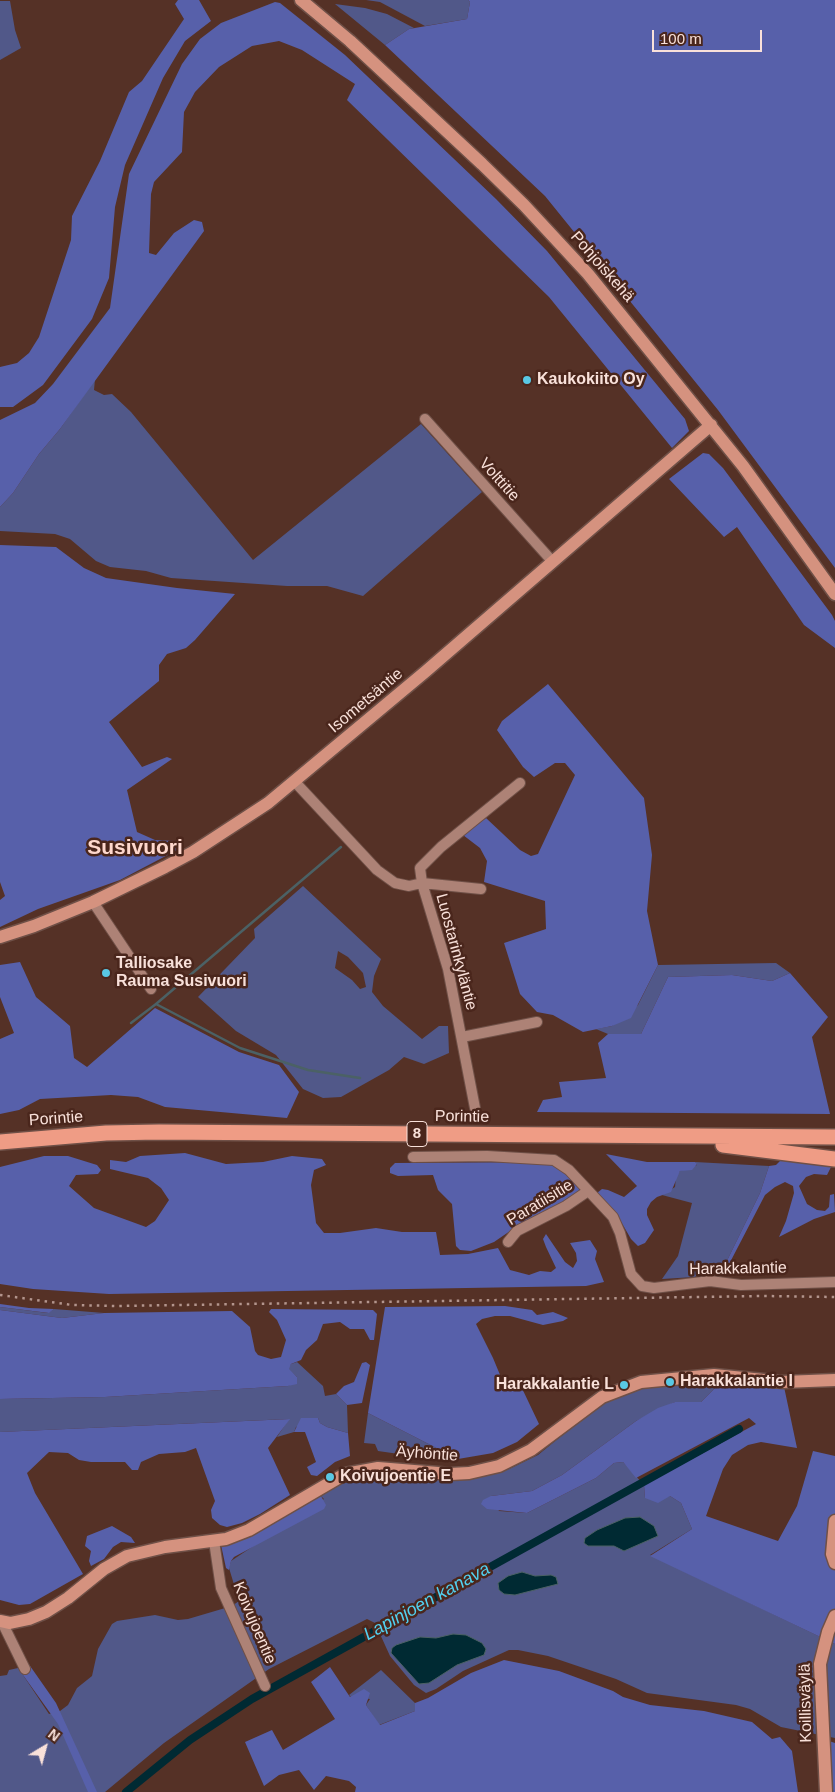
<!DOCTYPE html>
<html>
<head>
<meta charset="utf-8">
<style>
  body { margin:0 }
  #map { position:relative; width:835px; height:1792px; overflow:hidden; background:#553126; font-family:Arial,sans-serif }
  canvas { display:block }
  .north { position:absolute; left:20px; top:1722px; width:50px; height:50px; -webkit-text-stroke:4px #4a261c; paint-order:stroke; rotate:37deg; font-size:14px; font-weight:700; line-height:20px; text-align:center; color:#f9e1da }
  .north::after { content:''; display:block; margin:auto; width:18px; height:22px; background:#f9e1da; clip-path:polygon(50% 0,100% 100%,50% 72%,0 100%) }
  .scale { position:absolute; left:652px; top:30px; width:110px; height:22px; box-sizing:border-box; border:2px solid #f9e1da; border-top:0; padding-left:6px; font-size:15px; line-height:18px; white-space:nowrap; color:#f9e1da; -webkit-text-stroke:4px #4a261c; paint-order:stroke }
</style>
</head>
<body>
<div id="map">
<canvas width="835" height="1792"></canvas>
<div class="north">N</div>
<div class="scale">100 m</div>
</div>
<script>
const context = document.querySelector('canvas').getContext('2d');
context.lineJoin = 'round';
function fillPath(path, color) {
  context.fillStyle = color;
  context.fill(path, 'evenodd');
}
function poly(rows) {
  const path = new Path2D();
  for (const r of rows) {
    path.moveTo(r[0], r[1]);
    for (let i = 2; i < r.length; i += 2) path.lineTo(r[i], r[i + 1]);
  }
  return path;
}
function stroke(path, color, width, dash) {
  context.strokeStyle = color;
  context.lineWidth = width;
  context.lineCap = dash ? 'butt' : 'round';
  context.setLineDash(dash || []);
  context.stroke(path);
}
function write(font, color, halo, rows, align = 'center') {
  context.font = font + ' Arial,sans-serif';
  context.lineWidth = 5;
  context.setLineDash([]);
  context.textBaseline = 'middle';
  context.strokeStyle = halo;
  context.fillStyle = color;
  for (const [text, x, y, turn = 0] of rows) {
    context.save();
    context.translate(x, y);
    context.rotate((+turn || 0) * Math.PI / 180);
    context.textAlign = isNaN(turn) ? turn : align;
    if (halo) context.strokeText(text, 0, 0);
    context.fillText(text, 0, 0);
    context.restore();
  }
}
fillPath(poly([
  [366,0,468,0,470,2,467,19,425,26,380,2],
  [0,1,10,1,15,30,21,48,0,60],
  [335,4,365,8,387,14,414,28,409,29,385,45],
  [95,379,94,390,104,395,112,394,131,412,253,560,421,424,482,492,363,596,327,586,287,586,171,578,146,571,110,567,96,561,70,539,55,534,0,531,0,507,13,493,39,454,60,429],
  [303,886,381,959,374,976,372,992,383,1006,422,1039,439,1026,448,1026,449,1053,424,1064,404,1057,389,1070,341,1097,323,1098,303,1089,276,1055,236,1031,198,997,255,938,254,929],
  [338,951,348,957,363,973,366,987,360,989,352,980,335,968],
  [776,963,790,973,772,981,732,975,668,977,641,1034,608,1034,596,1029,612,1026,638,1005,658,965],
  [695,1162,769,1166,760,1193,721,1273,709,1272,694,1277,662,1279,678,1256,692,1203,662,1195,675,1187,676,1177,680,1171,697,1165],
  [0,1307,48,1313,54,1309,104,1313,62,1318,0,1310],
  [297,1362,323,1386,325,1396,336,1394,347,1405,348,1433,327,1427,320,1423,318,1418,296,1427,294,1432,277,1437,289,1419,0,1432,0,1399,105,1397,288,1386,292,1384,297,1377,288,1369,291,1364],
  [714,1375,715,1388,701,1402,675,1402,636,1421,562,1475,532,1491,491,1496,499,1511,527,1513,596,1478,614,1463,623,1462,644,1485,645,1498,670,1496,681,1503,692,1529,650,1555,835,1644,835,1738,781,1727,750,1709,736,1705,647,1693,616,1679,548,1656,518,1650,509,1650,463,1671,436,1689,426,1693,414,1685,390,1656,375,1623,367,1619,269,1669,164,1743,105,1792,0,1792,0,1676,7,1675,9,1670,18,1668,21,1672,49,1714,60,1711,68,1705,77,1688,92,1676,98,1649,112,1624,117,1621,155,1615,178,1620,188,1619,232,1606,239,1601,229,1568,231,1561,324,1499,321,1496,340,1484,356,1481,359,1476,379,1473,382,1476,409,1478,413,1475,495,1472,509,1469,538,1455,603,1402,638,1387],
  [368,1413,458,1459,434,1459,378,1451,375,1444,364,1443],
  [381,1670,415,1703,415,1711,379,1725,366,1705,370,1699,351,1697,349,1695]
]), '#515889');
fillPath(poly([
  [178,0,199,0,211,21,185,41,163,78,125,165,115,207,109,278,92,319,43,385,13,407,0,407,0,367,17,363,29,353,39,337,71,240,72,216,100,161,129,92,142,81,184,19,175,4],
  [468,0,835,0,835,568,718,410,545,196,385,45,409,29,467,19,470,2],
  [275,2,280,3,345,55,496,199,547,251,685,419,689,431,672,448,549,297,347,100,355,84,302,50,279,41,252,46,219,67,195,92,184,112,182,152,154,182,151,194,149,253,156,255,174,233,194,220,202,222,204,231,60,429,39,454,13,493,0,507,0,420,35,403,53,384,110,308,129,174,182,64,200,39,221,23],
  [703,453,709,454,723,468,832,615,835,621,835,648,804,625,737,527,724,537,669,479],
  [0,545,56,547,84,568,106,578,177,588,235,594,195,640,186,648,167,654,159,665,159,681,109,722,142,767,167,757,172,759,127,790,137,832,155,840,175,841,179,849,120,880,38,909,0,927,0,900,5,896,0,882],
  [548,684,644,798,652,855,647,911,658,965,631,1018,612,1026,583,1032,553,1015,537,1012,520,994,504,943,546,929,545,901,484,882,487,861,480,848,463,835,486,818,520,850,531,856,538,854,575,775,565,763,555,763,534,777,523,767,497,730,502,721],
  [20,962,36,997,70,1026,74,1058,87,1067,155,1008,239,1052,279,1065,299,1092,287,1118,165,1107,138,1097,111,1095,40,1099,19,1110,0,1114,0,1039,14,1033,0,997,0,965],
  [790,973,828,1017,812,1037,830,1114,537,1112,543,1100,562,1097,559,1082,606,1078,598,1043,608,1034,641,1034,668,977,732,975,772,981],
  [185,1153,226,1164,263,1162,292,1156,322,1159,326,1165,314,1170,311,1185,316,1223,324,1233,340,1233,376,1228,402,1232,436,1232,440,1255,468,1254,498,1248,510,1270,529,1275,540,1271,551,1272,556,1268,546,1247,543,1239,546,1234,565,1262,573,1268,577,1261,576,1253,570,1243,590,1240,597,1251,595,1259,604,1282,586,1286,109,1294,33,1289,0,1284,0,1167,44,1156,68,1156,97,1165,101,1170,98,1174,76,1175,69,1186,94,1208,146,1227,155,1221,169,1200,161,1188,148,1178,110,1169,110,1160,126,1162,140,1156],
  [606,1154,647,1162,695,1162,697,1164,692,1170,680,1171,671,1192,657,1197,651,1202,647,1209,647,1215,654,1230,645,1243,638,1246,631,1239,616,1213,597,1193,602,1189,608,1190,624,1197,637,1186],
  [828,1159,832,1165,827,1175,814,1174,806,1177,799,1186,807,1204,817,1210,825,1211,829,1207,830,1195,834,1194,835,1212,814,1219,779,1237,786,1221,794,1193,793,1186,785,1182,775,1187,765,1195,726,1270,721,1273,760,1193,769,1166,776,1165,780,1161],
  [550,1162,560,1168,579,1186,580,1193,513,1229,494,1242,471,1251,460,1250,456,1246,452,1204,438,1190,433,1175,398,1176,390,1173,390,1168,395,1163],
  [0,1304,29,1308,54,1309,49,1313,0,1307],
  [505,1306,532,1310,537,1315,553,1312,568,1318,563,1321,543,1325,510,1316,495,1316,482,1319,476,1324,493,1358,503,1382,519,1382,539,1424,517,1442,493,1453,458,1459,368,1413,385,1307],
  [271,1309,373,1310,377,1314,374,1340,370,1340,364,1329,350,1329,340,1322,323,1324,317,1340,306,1350,301,1360,291,1364,289,1369,297,1377,297,1384,288,1386,105,1397,0,1399,0,1310,62,1318,104,1313,232,1311,250,1327,255,1351,258,1355,271,1359,281,1357,286,1340,277,1320,269,1312],
  [366,1362,370,1365,362,1403,347,1405,336,1394,344,1386,354,1382,362,1363],
  [714,1375,783,1382,797,1448,761,1442,748,1445,732,1455,723,1469,706,1516,778,1541,797,1506,813,1451,835,1456,835,1644,650,1556,692,1529,681,1503,670,1496,658,1503,645,1498,644,1485,756,1424,749,1418,636,1478,623,1462,614,1463,596,1478,527,1513,487,1509,481,1504,483,1500,491,1496,532,1491,562,1475,636,1421,658,1408,675,1402,701,1402,715,1388],
  [301,1418,318,1418,320,1423,327,1427,348,1433,350,1456,335,1462,317,1476,311,1475,307,1467,316,1462,305,1432,294,1432],
  [290,1419,268,1448,290,1495,260,1514,242,1523,227,1527,220,1525,212,1518,211,1510,215,1501,196,1448,185,1452,159,1454,141,1462,138,1470,132,1470,125,1462,91,1462,79,1460,68,1453,49,1452,27,1473,35,1493,83,1574,30,1604,19,1605,0,1600,0,1432],
  [321,1496,326,1505,324,1509,234,1557,231,1561,229,1570,226,1568,221,1545,236,1542],
  [112,1526,131,1537,135,1543,121,1542,113,1547,104,1559,91,1566,89,1561,91,1551,85,1546,87,1536],
  [504,1660,559,1671,613,1691,623,1697,650,1705,704,1711,752,1722,772,1739,780,1737,792,1751,798,1792,355,1792,356,1787,349,1781,326,1776,314,1790,299,1770,279,1775,264,1786,245,1742,272,1730,283,1750,335,1719,311,1682,330,1667,350,1697,364,1689,370,1693,366,1705,380,1725,415,1711,415,1703,428,1698,471,1673],
  [28,1663,56,1703,97,1792,88,1792,58,1724,18,1668],
  [829,1741,835,1743,835,1792,832,1792]
]), '#5760aa');
const water = poly([
  [640,1517,654,1526,658,1536,624,1551,614,1546,588,1546,584,1543,585,1538,597,1530,625,1518,640,1517],
  [522,1572,535,1576,551,1575,556,1577,558,1584,515,1595,504,1594,499,1590,498,1583,508,1576,522,1572],
  [453,1634,466,1635,482,1643,486,1649,484,1655,457,1665,429,1683,419,1684,391,1653,392,1648,396,1645,420,1637,436,1638,453,1634]
]);
fillPath(water, '#002a33');
stroke(water, '#4b6165', 1);
stroke(poly([
  [341,847,156,1004,240,1048,308,1070,360,1078],
  [131,1023,156,1004]
]), '#4b6165', 2.5);
stroke(poly([
  [126,1792,190,1740,252,1699,739,1429]
]), '#002a33', 8);
const minor = poly([
  [425,419,552,561],
  [295,782,377,870,395,883,409,886,422,883,481,889],
  [93,902,151,989],
  [462,1037,537,1022],
  [475,1108,448,969,422,883,420,868,441,847,520,783],
  [413,1157,487,1156,554,1160,569,1170,613,1217,620,1233,631,1274,642,1286,654,1288,710,1281,741,1285,835,1282],
  [508,1242,517,1231,566,1206,588,1191],
  [214,1541,221,1588,265,1686],
  [2,1622,25,1669]
]);
const major = poly([
  [301,0,350,41,482,164,524,205,588,274,743,466,835,594],
  [0,937,34,926,93,902,165,867,193,852,268,803,425,672,711,425],
  [835,1521,832,1554,835,1563],
  [0,1621,10,1623,29,1619,46,1612,68,1598,104,1569,127,1556,165,1547,226,1539,249,1530,345,1474,378,1468,450,1474,469,1473,499,1466,531,1450,602,1397,641,1382,714,1375,783,1382,835,1380],
  [826,1792,820,1664,828,1632,835,1616]
]);
const highway = poly([
  [0,1142,106,1133,159,1132,835,1137],
  [723,1145,835,1159]
]);
stroke(minor, '#6f5047', 12);
stroke(major, '#6f5047', 15);
stroke(highway, '#6f5047', 18);
stroke(minor, '#ad8276', 10);
stroke(major, '#d5927f', 12);
stroke(highway, '#ef9c85', 15);
stroke(poly([
  [0,1295,72,1305,116,1306,763,1296,835,1297]
]), '#b3958d', 2.5, [2.5, 5]);
for (const [x, y, r, color] of [
  [527,380,5,"#59c8e4"],
  [106,973,5,"#59c8e4"],
  [670,1382,5,"#59c8e4"],
  [624,1385,5,"#59c8e4"],
  [330,1477,5,"#59c8e4"]
]) {
  const dot = new Path2D();
  dot.arc(x, y, r, 0, 2 * Math.PI);
  context.fillStyle = color;
  context.fill(dot);
  stroke(dot, '#4a261c', 2);
}
for (const [x, y, w] of [
  [417,1134,20]
]) {
  const box = new Path2D();
  box.roundRect(x - w / 2, y - 12.5, w, 25, 4);
  context.fillStyle = '#4a261c';
  context.fill(box);
  stroke(box, '#f9e1da', 1);
}
write('bold 15px', '#f9e1da', null, [
  ["8",417,1134]
]);
write('16px', '#f9e1da', '#4a261c', [
  ["Pohjoiskehä",602,267,49],
  ["Volttitie",499,480,48],
  ["Isometsäntie",366,701,-40],
  ["Luostarinkyläntie",456,952,75],
  ["Porintie",462,1117,1],
  ["Porintie",56,1119,-4],
  ["Paratiisitie",540,1203,-31],
  ["Harakkalantie",738,1269,-1],
  ["Äyhöntie",427,1454,4],
  ["Koivujoentie",254,1623,67],
  ["Koillisväylä",806,1703,-91]
]);
write('bold 16px', '#f9e1da', '#4a261c', [
  ["Kaukokiito Oy",537,380],
  ["Talliosake",116,964],
  ["Rauma Susivuori",116,982],
  ["Harakkalantie I",680,1382],
  ["Harakkalantie L",614,1385,"right"],
  ["Koivujoentie E",340,1477]
], 'left');
write('italic 18px', '#52d0ef', '#4a261c', [
  ["Lapinjoen kanava",427,1602,-29]
]);
write('bold 21px', '#fed8cd', '#4a261c', [
  ["Susivuori",135,848]
]);
</script>
</body>
</html>
